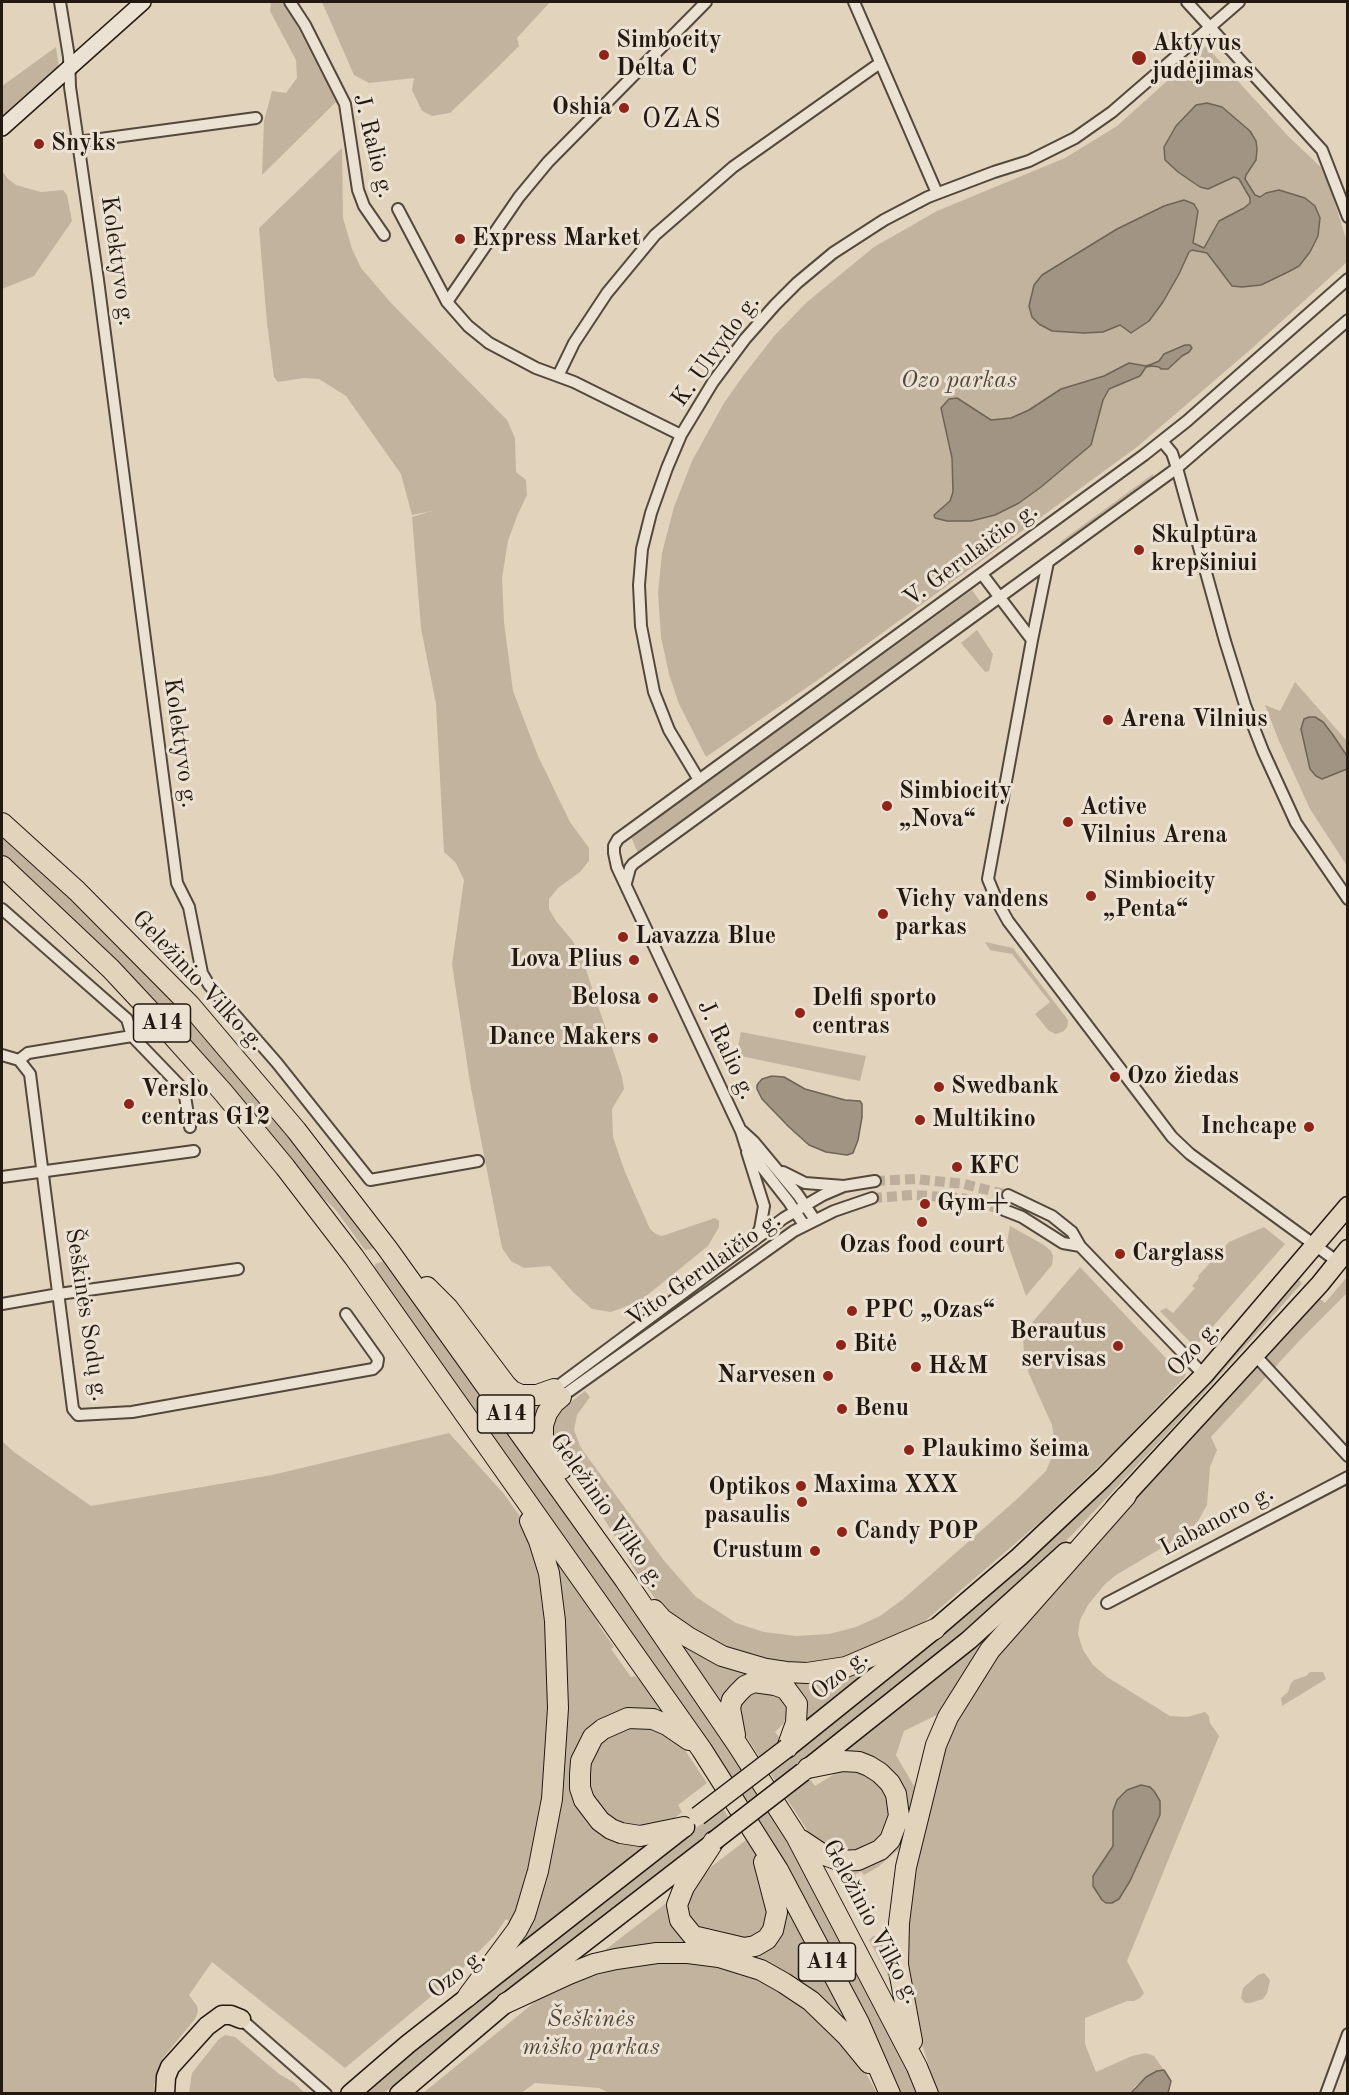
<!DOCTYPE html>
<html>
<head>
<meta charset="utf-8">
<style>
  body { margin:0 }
  #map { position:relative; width:1349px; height:2095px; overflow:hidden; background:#e2d3bc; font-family:"Old Standard TT",serif }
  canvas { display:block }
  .frame { position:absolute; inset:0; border:3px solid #231911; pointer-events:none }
</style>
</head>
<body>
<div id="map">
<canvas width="1349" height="2095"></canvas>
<div class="frame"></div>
</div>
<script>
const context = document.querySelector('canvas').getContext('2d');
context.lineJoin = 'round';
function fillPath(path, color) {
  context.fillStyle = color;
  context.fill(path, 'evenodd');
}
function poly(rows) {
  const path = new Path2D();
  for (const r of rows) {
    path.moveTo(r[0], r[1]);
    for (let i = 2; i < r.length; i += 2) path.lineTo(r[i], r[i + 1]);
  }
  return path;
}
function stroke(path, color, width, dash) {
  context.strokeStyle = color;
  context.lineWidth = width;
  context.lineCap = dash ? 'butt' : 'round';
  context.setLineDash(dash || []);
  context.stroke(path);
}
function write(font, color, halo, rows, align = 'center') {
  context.font = font + ' "Old Standard TT",serif';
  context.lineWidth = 6;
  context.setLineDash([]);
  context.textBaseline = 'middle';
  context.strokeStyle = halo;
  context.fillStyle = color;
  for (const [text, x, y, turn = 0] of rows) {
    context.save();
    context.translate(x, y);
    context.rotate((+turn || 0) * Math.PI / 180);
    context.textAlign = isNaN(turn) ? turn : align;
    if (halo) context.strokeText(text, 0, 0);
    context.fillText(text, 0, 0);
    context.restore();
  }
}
fillPath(poly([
  [271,2,281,2,289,10,336,102,262,175,264,121,272,91,286,93,297,78,296,60,270,11],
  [322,2,550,2,517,38,519,46,497,68,450,113,432,116,422,111,412,90,414,78,369,83,354,75],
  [1206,46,1288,136,1325,171,1347,242,1347,262,1250,350,1137,447,822,677,706,757,679,704,669,674,661,637,658,593,662,553,674,507,692,461,724,403,743,376,775,335,807,302,874,247,937,211,1065,158,1117,126],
  [56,47,59,68,2,120,2,86],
  [342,148,343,218,352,249,361,268,392,304,507,420,515,438,516,472,526,480,527,495,517,516,508,541,502,578,504,622,513,691,538,756,570,822,589,848,589,861,580,872,558,888,549,899,549,909,556,921,572,940,581,955,622,1077,624,1089,612,1109,613,1137,625,1172,650,1229,656,1234,662,1236,715,1218,719,1221,719,1227,708,1246,640,1301,611,1312,592,1309,573,1292,550,1266,524,1268,511,1261,502,1248,470,1083,452,964,464,880,456,863,444,852,436,704,421,628,412,517,432,511,412,515,401,474,346,396,319,379,304,378,278,382,274,377,267,323,259,228],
  [2,171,8,179,16,185,41,192,63,190,67,195,72,221,34,276,2,289],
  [1153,474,1153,479,1062,546,1060,542],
  [972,590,982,604,638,853,631,837],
  [977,630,993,654,989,671,985,672,961,643],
  [1295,682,1347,741,1347,866,1310,809,1279,741,1265,705,1280,711],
  [2,831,148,971,278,1118,374,1246,372,1249,365,1250,335,1209,311,1187,63,911,2,855],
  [985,942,1013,948,1068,1020,1067,1027,1064,1031,1056,1034,1049,1031,1035,1014,1050,1002,1012,954,990,950],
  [741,1032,866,1056,860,1081,736,1055],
  [1010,1226,1044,1245,1051,1251,1053,1256,1052,1265,1026,1296,1007,1242],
  [1264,1227,1285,1244,1195,1347,1160,1311,1166,1308,1173,1313,1195,1288,1192,1286,1199,1278,1198,1276,1229,1242],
  [384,1261,389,1264,594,1551,775,1816,896,2040,919,2093,899,2093,836,1965,375,1271,375,1264],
  [1080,1267,1179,1372,1184,1366,1186,1374,1184,1378,1124,1442,1039,1523,924,1622,910,1632,830,1667,735,1657,663,1609,636,1572,590,1495,556,1448,553,1428,556,1418,568,1404,585,1391,590,1397,577,1415,574,1430,581,1448,665,1562,696,1597,736,1623,764,1632,796,1636,829,1634,856,1627,880,1616,902,1600,1016,1500,1046,1471,1055,1449,1054,1438,1052,1425,1029,1374,1024,1356,1023,1337,1030,1325],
  [1347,1277,1347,1293,1299,1341,1211,1437,1217,1450,1210,1467,1207,1505,1198,1521,1187,1533,1116,1575,1105,1584,1088,1605,1080,1620,1078,1634,1083,1650,1093,1665,1107,1677,1170,1716,1187,1717,1205,1712,1209,1716,1210,1723,1219,1736,1127,1961,1144,1993,1140,1998,1134,2001,1127,2001,1085,2018,1085,2044,1096,2072,1132,2056,1146,2053,1154,2056,1164,2070,1157,2071,1135,2086,1131,2093,938,2094,914,2020,906,1972,909,1893,942,1744,973,1679,1318,1297,1325,1303],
  [1127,1790,1160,1815,1130,1881,1119,1899,1093,1886,1092,1881,1093,1876,1113,1846,1117,1800],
  [1297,1278,1302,1283,1176,1424,1072,1535,977,1623,799,1765,815,1786,844,1768,854,1767,882,1782,893,1808,878,1844,846,1857,813,1839,742,1730,737,1705,749,1690,774,1691,789,1704,784,1723,775,1732,791,1753,955,1621],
  [503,1393,545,1401,542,1448],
  [449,1433,504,1494,519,1515,534,1545,542,1570,552,1709,542,1818,515,1925,506,1919,495,1935,452,1979,345,2068,212,1962,189,1995,197,2006,198,2012,195,2019,163,2058,154,2085,155,2093,2,2093,2,1441,14,1452,91,1506,272,1475],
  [548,1544,587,1599,600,1627,614,1647,611,1649,631,1677,635,1676,657,1699,668,1715,593,1731,583,1813,662,1836,505,1958,550,1838],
  [1035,1592,947,1710,904,1731,896,1755,918,1793,903,1846,878,1867,864,1875,861,1871,855,1875,857,1879,854,1879,850,1872,851,1870,863,1867,904,1801,841,1754,841,1750],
  [671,1634,758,1676,896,1651,800,1727,803,1714,758,1678,726,1712],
  [1310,1672,1323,1672,1326,1679,1282,1706,1281,1698,1288,1692,1291,1683,1294,1680,1306,1676],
  [647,1723,679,1741,707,1783,678,1805,682,1812,667,1824,652,1830,609,1822,587,1789,590,1757,609,1732],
  [723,1808,729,1818,642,1888,428,2055,384,2093,364,2094,423,2042,632,1875],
  [746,1840,759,1861,770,1926,749,1943,689,1925,684,1899,711,1867],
  [773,1878,857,2036,738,1954,760,1951],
  [673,1898,705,1947,651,1944,601,1953],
  [873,1936,878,1936,889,1957,893,1987,891,1987,888,1976,869,1940],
  [657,1957,746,1970,802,2001,859,2061,877,2093,611,2094,599,2088,535,2083,521,2093,422,2094,536,2001,565,1985,617,1969,639,1959],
  [1264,1973,1270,1980,1267,1993,1263,1999,1250,2003,1245,2003,1241,1998,1243,1988,1258,1975],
  [225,2035,235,2037,279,2074,293,2082,305,2093,189,2093,192,2073,219,2039]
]), '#c2b39f');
const water = poly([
  [1207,103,1222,107,1250,131,1256,141,1257,149,1256,160,1246,175,1245,179,1255,195,1260,197,1266,193,1279,190,1305,198,1315,206,1320,218,1318,236,1310,252,1299,266,1288,272,1261,285,1242,287,1232,286,1207,253,1192,250,1189,252,1179,274,1163,302,1149,321,1131,333,1120,325,1103,332,1084,333,1052,331,1039,324,1032,317,1029,306,1034,285,1042,275,1117,229,1164,206,1184,200,1194,204,1198,211,1193,243,1204,248,1219,221,1244,208,1250,203,1250,198,1239,179,1234,177,1208,189,1200,187,1178,172,1165,160,1164,147,1176,126,1196,105,1207,103],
  [1185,345,1190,345,1192,348,1189,352,1182,356,1168,369,1161,369,1159,367,1152,366,1146,367,1140,376,1109,389,1103,400,1091,445,1041,487,1019,503,995,515,971,521,947,521,935,518,934,515,950,501,953,492,952,458,941,408,949,399,957,398,991,420,1011,418,1029,410,1061,389,1104,376,1129,363,1146,366,1152,364,1159,361,1164,354,1185,345],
  [1309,717,1315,717,1323,722,1333,735,1347,756,1347,769,1322,779,1316,776,1310,769,1301,729,1304,719,1309,717],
  [772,1076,784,1077,805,1089,823,1094,845,1100,860,1101,862,1104,862,1117,858,1140,853,1153,847,1155,826,1152,809,1145,789,1127,762,1099,757,1089,757,1085,762,1079,772,1076],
  [1141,1785,1150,1787,1154,1791,1160,1801,1160,1815,1130,1881,1119,1899,1112,1903,1106,1903,1102,1900,1093,1886,1093,1876,1113,1846,1113,1811,1117,1800,1127,1790,1141,1785],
  [1164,2070,1171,2081,1168,2093,1131,2093,1146,2077,1157,2071,1164,2070]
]);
fillPath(water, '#a19482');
stroke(water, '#6f6355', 1.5);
stroke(poly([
  [875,1181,916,1179,964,1184,1008,1195],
  [872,1198,913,1195,962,1198,1004,1210]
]), '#bcae9a', 10, [10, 5]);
const street = poly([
  [60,2,69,57,70,87,98,280,177,883,189,907,202,973,209,985,277,1063,370,1180,478,1161],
  [290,2,305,25,345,104,358,190,364,206,384,235],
  [854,2,937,193],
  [1187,2,1322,150,1348,217],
  [78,142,256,118],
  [398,209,447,302,468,326,489,343,536,368,574,382,681,435],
  [447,302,519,197,548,162,706,2],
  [558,376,574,343,607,293,655,235,733,167,880,63],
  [1162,441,1172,453,1177,468,1225,641,1245,705,1263,751,1296,823,1348,899],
  [1048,562,1032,640,988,879,997,901,1008,921,1172,1137,1190,1154,1338,1262],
  [982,574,1032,640],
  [699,780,669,730,654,692,641,626,639,585,642,549,651,513,667,468,681,435,713,382,745,339,775,305,797,283,833,253,884,220,928,197,994,172,1029,161,1075,138,1112,112,1239,2],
  [626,883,630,868,633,864,1177,468,1348,320],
  [2,909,127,1019,132,1036,184,1090,190,1127],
  [2,1055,19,1060,30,1074,73,1409,78,1415,132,1412,373,1369,377,1365,378,1359,346,1314],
  [19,1060,28,1053,132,1036],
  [742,1131,754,1142,798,1195,815,1220],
  [747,1152,764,1206,760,1229,755,1237],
  [783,1172,805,1183,844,1186,875,1181],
  [2,1177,194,1151],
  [1008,1195,1052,1216,1072,1232,1080,1246,1204,1375],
  [1004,1210,1022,1217,1063,1243,1080,1246],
  [804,1225,789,1202,746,1147,741,1131,617,867,614,853,614,846,618,839,1144,455,1187,421,1348,279],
  [2,1304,59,1294,238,1269],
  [1255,1355,1348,1456],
  [554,1389,784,1218,823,1195,844,1186],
  [561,1397,794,1231,834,1211,872,1198],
  [1107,1603,1348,1477],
  [241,2019,326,2094],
  [1326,2094,1348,2034]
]);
const secondary = poly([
  [2,128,143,2]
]);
const primary = poly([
  [1115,1507,1320,1284,1348,1249],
  [787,1748,935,1629,1019,1557,1103,1478,1204,1375,1348,1206],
  [807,1769,969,1640,1066,1552],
  [165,2094,166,2077,170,2067,207,2026,222,2015,231,2015,241,2019],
  [350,2094,408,2044,685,1827],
  [399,2094,506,2003,709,1846]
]);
const highway = poly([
  [2,823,77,891,190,1005,296,1130,387,1248,625,1580,737,1744,796,1836,917,2067,928,2094],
  [2,866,111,969,153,1014,222,1091,285,1167,354,1257,702,1750,778,1870,859,2023,890,2094],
  [427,1287,448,1308,506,1385,512,1391,521,1395,537,1395,554,1389],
  [561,1397,554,1403,547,1413,543,1425,543,1436,547,1447,562,1469],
  [654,1610,662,1619,688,1637,722,1656,766,1669,786,1672,807,1673,846,1667,935,1629],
  [735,1735,730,1708,732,1700,738,1693,745,1686,754,1682,775,1685,786,1689,797,1704,796,1723,787,1748],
  [684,1827,640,1836,621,1833,611,1829,600,1821,584,1800,580,1788,580,1774,581,1761,593,1737,603,1729,628,1718,653,1719,667,1725,689,1740],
  [801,1840,822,1854,841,1861,858,1860,880,1850,890,1840,899,1816,896,1794,890,1783,880,1773,869,1766,859,1762,843,1761,808,1768],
  [714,1841,684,1887,677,1905,680,1920,693,1936,744,1948,755,1946,767,1939,773,1930,777,1912,764,1862],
  [468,1996,517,1930,525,1915,538,1871,552,1799,558,1708,555,1621,549,1573,539,1541,530,1521],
  [506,2003,569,1974,594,1964,616,1959,657,1953,688,1953,719,1957,761,1970,784,1983,811,2001,846,2035,869,2063],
  [912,2041,898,1965,899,1923,906,1867,936,1745,948,1717,990,1650,1126,1496]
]);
stroke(street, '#53483c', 14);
stroke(secondary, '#231911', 18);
stroke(primary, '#231911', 21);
stroke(highway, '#231911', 22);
stroke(street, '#ece2d3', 10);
stroke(secondary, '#ece2d3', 15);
stroke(primary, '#e2d3bc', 18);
stroke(highway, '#e2d3bc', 20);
const primaryBridge = poly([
  [698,1816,787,1748],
  [714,1841,803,1772]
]);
stroke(primaryBridge, '#231911', 21, []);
stroke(primaryBridge, '#e2d3bc', 18);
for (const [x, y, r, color] of [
  [604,55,6,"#8f2418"],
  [1139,58,8,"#8f2418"],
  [624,108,6,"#8f2418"],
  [39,144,6,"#8f2418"],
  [460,239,6,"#8f2418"],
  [1139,550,6,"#8f2418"],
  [1108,720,6,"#8f2418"],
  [887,806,6,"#8f2418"],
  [1068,822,6,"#8f2418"],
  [1091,896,6,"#8f2418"],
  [883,914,6,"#8f2418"],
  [623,937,6,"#8f2418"],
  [634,960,6,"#8f2418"],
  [653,998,6,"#8f2418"],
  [800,1013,6,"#8f2418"],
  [653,1038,6,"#8f2418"],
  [1115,1077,6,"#8f2418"],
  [939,1087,6,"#8f2418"],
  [129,1104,6,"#8f2418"],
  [920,1120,6,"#8f2418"],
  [1309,1127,6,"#8f2418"],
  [957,1167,6,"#8f2418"],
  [925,1204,6,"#8f2418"],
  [922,1222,6,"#8f2418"],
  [1120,1254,6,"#8f2418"],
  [852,1311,6,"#8f2418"],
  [841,1345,6,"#8f2418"],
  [1118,1346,6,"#8f2418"],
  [916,1367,6,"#8f2418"],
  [828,1376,6,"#8f2418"],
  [842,1409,6,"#8f2418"],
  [909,1450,6,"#8f2418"],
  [801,1486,6,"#8f2418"],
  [802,1502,6,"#8f2418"],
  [842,1532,6,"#8f2418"],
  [815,1551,6,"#8f2418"]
]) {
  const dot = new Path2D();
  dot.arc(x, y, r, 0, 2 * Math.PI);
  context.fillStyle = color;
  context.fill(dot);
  stroke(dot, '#ece2d3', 2);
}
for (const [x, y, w] of [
  [162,1023,57],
  [506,1414,57],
  [827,1962,57]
]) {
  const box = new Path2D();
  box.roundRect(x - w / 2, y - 19, w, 38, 4.5);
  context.fillStyle = '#ece2d3';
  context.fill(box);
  stroke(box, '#231911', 1.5);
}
write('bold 22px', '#231911', null, [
  ["A14",162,1023],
  ["A14",506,1414],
  ["A14",827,1962]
]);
write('bold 24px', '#231911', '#ece2d3', [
  ["Simbocity",616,41],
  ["Delta C",616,69],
  ["Aktyvus",1152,44],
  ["judėjimas",1152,72],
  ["Oshia",612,108,"right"],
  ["Snyks",51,144],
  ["Express Market",472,239],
  ["Skulptūra",1151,536],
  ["krepšiniui",1151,564],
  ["Arena Vilnius",1120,720],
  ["Simbiocity",899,792],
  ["„Nova“",899,820],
  ["Active",1080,808],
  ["Vilnius Arena",1080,836],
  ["Simbiocity",1103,882],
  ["„Penta“",1103,910],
  ["Vichy vandens",895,900],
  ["parkas",895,928],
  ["Lavazza Blue",635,937],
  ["Lova Plius",622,960,"right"],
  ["Belosa",641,998,"right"],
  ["Delfi sporto",812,999],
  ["centras",812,1027],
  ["Dance Makers",641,1038,"right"],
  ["Ozo žiedas",1127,1077],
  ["Swedbank",951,1087],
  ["Verslo",141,1090],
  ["centras G12",141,1118],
  ["Multikino",932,1120],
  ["Inchcape",1297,1127,"right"],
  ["KFC",969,1167],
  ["Gym+",937,1204],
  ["Ozas food court",922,1246,"center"],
  ["Carglass",1132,1254],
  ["PPC „Ozas“",864,1311],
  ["Berautus",1106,1332,"right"],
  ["servisas",1106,1360,"right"],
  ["Bitė",853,1345],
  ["H&M",928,1367],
  ["Narvesen",816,1376,"right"],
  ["Benu",854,1409],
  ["Plaukimo šeima",921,1450],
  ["Maxima XXX",813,1486],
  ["Optikos",790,1488,"right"],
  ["pasaulis",790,1516,"right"],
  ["Candy POP",854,1532],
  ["Crustum",803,1551,"right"]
], 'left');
write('24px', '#231911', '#ece2d3', [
  ["J. Ralio g.",373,146,76],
  ["Kolektyvo g.",117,261,82],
  ["K. Ulvydo g.",716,351,-54],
  ["V. Gerulaičio g.",971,555,-36],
  ["Kolektyvo g.",180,743,82],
  ["Geležinio Vilko g.",198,981,47],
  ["J. Ralio g.",726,1050,65],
  ["Vito Gerulaičio g.",704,1270,-35],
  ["Šeškinės Sodų g.",86,1315,81],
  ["Ozo g.",1194,1349,-48],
  ["Geležinio Vilko g.",607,1511,55],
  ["Labanoro g.",1217,1521,-28],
  ["Ozo g.",840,1675,-39],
  ["Geležinio Vilko g.",871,1922,62],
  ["Ozo g.",457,1974,-38]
]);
write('italic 24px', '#53473c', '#ece2d3', [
  ["Ozo parkas",959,381],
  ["Šeškinės",591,2020],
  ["miško parkas",591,2048]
]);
context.letterSpacing = '1.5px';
write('27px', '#231911', '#ece2d3', [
  ["OZAS",682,120]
]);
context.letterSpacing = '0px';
</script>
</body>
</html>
